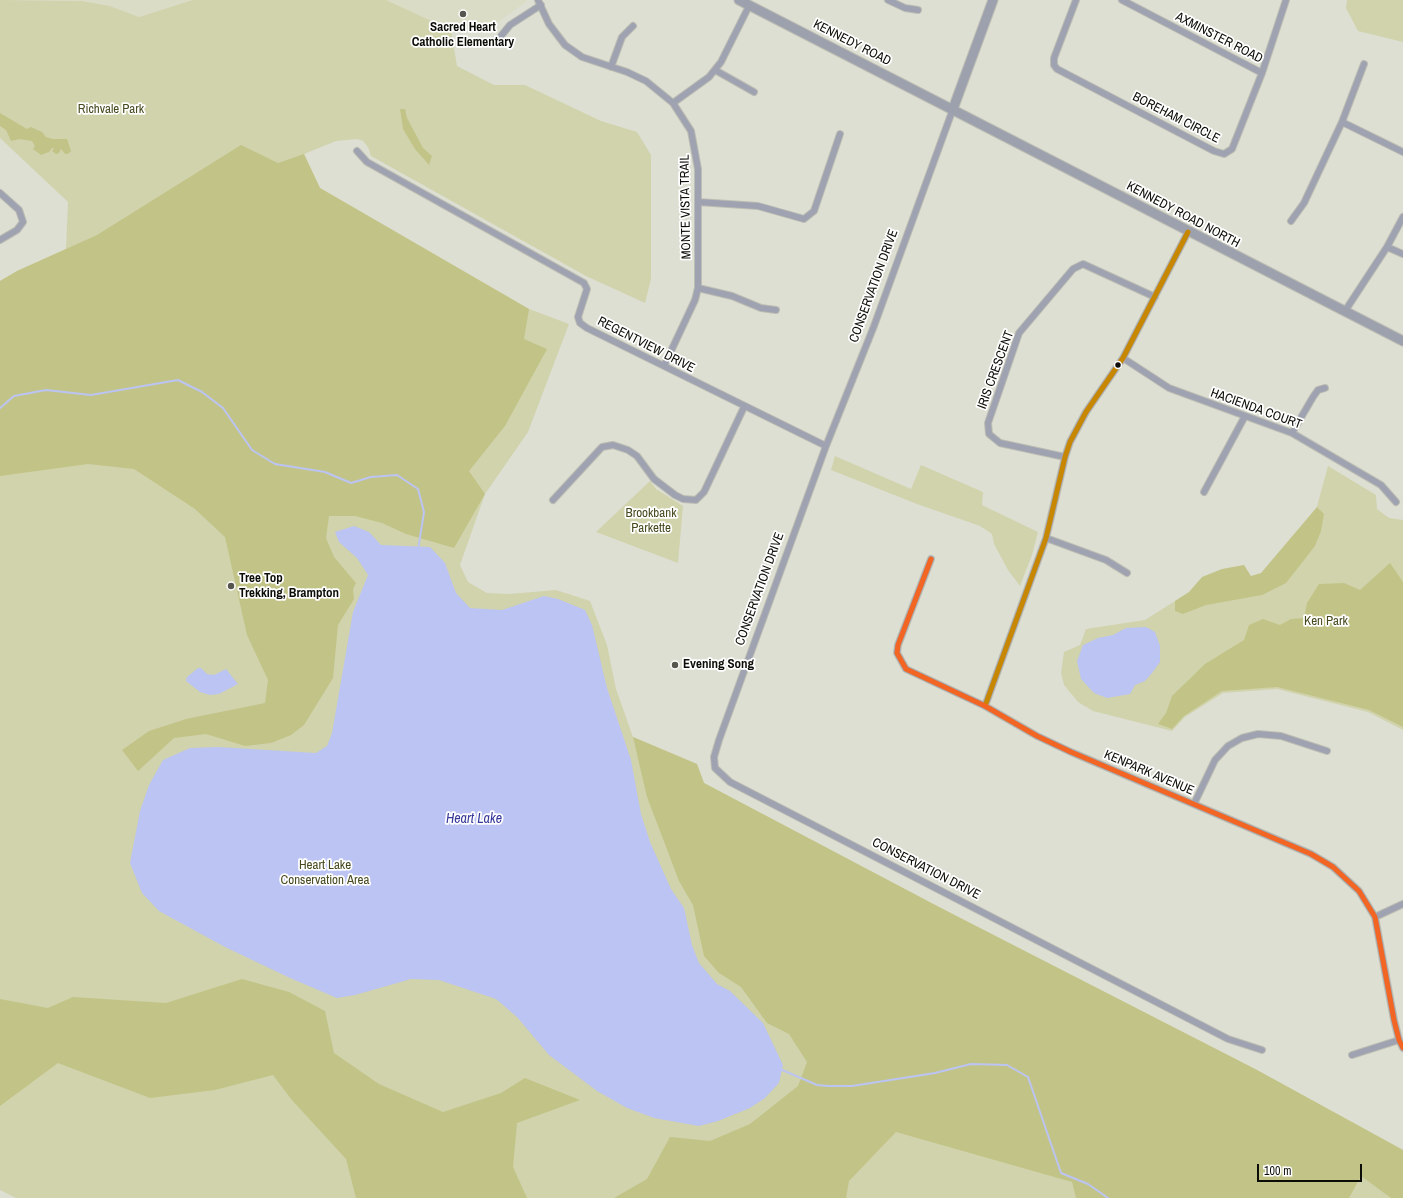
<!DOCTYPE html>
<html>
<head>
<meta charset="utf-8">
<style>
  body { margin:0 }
  #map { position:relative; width:1403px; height:1198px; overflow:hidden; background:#dedfd3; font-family:"Archivo Narrow",sans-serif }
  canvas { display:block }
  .scale { position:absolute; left:1257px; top:1164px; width:105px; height:18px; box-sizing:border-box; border:2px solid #0c0d06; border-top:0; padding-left:5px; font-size:12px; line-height:14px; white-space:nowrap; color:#0c0d06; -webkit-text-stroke:3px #fff; paint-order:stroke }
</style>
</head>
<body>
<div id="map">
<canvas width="1403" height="1198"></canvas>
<div class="scale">100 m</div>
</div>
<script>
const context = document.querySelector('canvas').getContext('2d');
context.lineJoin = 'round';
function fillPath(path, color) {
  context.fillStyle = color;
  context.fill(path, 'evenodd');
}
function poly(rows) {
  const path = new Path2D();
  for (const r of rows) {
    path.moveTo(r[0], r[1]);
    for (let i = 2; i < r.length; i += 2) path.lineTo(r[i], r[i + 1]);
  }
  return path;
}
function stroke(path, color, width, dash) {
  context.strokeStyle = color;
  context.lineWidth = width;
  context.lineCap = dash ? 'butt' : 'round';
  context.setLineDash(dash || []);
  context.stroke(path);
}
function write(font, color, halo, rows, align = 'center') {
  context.font = font + ' "Archivo Narrow",sans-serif';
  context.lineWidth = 3.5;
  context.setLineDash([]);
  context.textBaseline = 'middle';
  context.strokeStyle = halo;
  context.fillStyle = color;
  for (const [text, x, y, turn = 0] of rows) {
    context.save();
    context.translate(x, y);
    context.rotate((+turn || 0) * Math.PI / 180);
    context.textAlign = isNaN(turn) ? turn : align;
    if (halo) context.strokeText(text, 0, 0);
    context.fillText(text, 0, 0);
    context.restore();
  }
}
fillPath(poly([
  [0,0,193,0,139,17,110,6,82,1],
  [386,0,527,0,527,1,490,28,451,30]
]), '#dadcc6');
fillPath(poly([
  [0,0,82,1,110,6,139,17,193,0,386,0,451,30,457,66,494,85,525,85,601,121,637,132,651,155,651,279,645,303,586,276,371,156,368,147,363,141,357,139,336,141,304,154,320,188,529,309,569,324,528,432,485,494,460,565,468,582,487,593,509,594,556,590,590,601,607,645,616,689,633,737,697,764,704,783,939,907,1257,1070,1403,1150,1403,1198,16,1198,0,1190,0,281,17,271,66,249,68,202,0,138],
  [1347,0,1403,0,1403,42,1358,31,1346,8],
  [835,456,911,489,921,465,983,492,982,505,1038,532,1032,555,1020,586,1008,570,994,544,992,534,980,526,917,504,831,470],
  [1328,466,1376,495,1377,509,1389,518,1403,520,1403,730,1368,712,1277,689,1223,693,1185,717,1172,731,1093,711,1078,702,1064,685,1061,673,1064,652,1080,645,1086,629,1145,620,1183,596,1266,575,1313,521],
  [650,481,656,489,683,506,678,563,596,532]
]), '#d1d3ac');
fillPath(poly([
  [400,109,405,109,407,118,423,148,432,156,429,165,415,149,403,129],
  [0,113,27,129,31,127,42,132,46,137,53,139,67,139,71,151,68,154,65,154,61,149,59,153,56,154,52,151,54,148,52,148,49,152,41,155,33,149,35,146,32,141,20,139,11,141,6,130,0,126],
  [241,145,278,163,304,154,320,188,529,309,524,339,547,349,505,426,469,471,485,494,454,548,406,534,382,523,355,516,329,516,326,538,334,557,356,583,353,589,354,599,338,625,333,678,304,725,291,735,271,743,245,746,206,734,174,738,138,771,122,750,149,731,186,719,265,703,268,680,247,635,225,537,195,509,134,469,88,464,0,476,0,281,17,271,97,235],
  [1317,507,1324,514,1321,531,1315,546,1286,583,1262,595,1206,605,1183,614,1175,611,1175,601,1189,592,1202,577,1222,569,1244,565,1251,576,1261,573],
  [1390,563,1403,582,1403,727,1369,710,1277,687,1222,691,1184,716,1172,729,1158,724,1166,713,1172,696,1205,664,1244,640,1249,625,1263,619,1280,625,1291,619,1304,618,1307,603,1319,584,1344,583,1360,590],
  [633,737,697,764,704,783,939,907,1257,1070,1403,1150,1403,1198,1391,1198,1361,1176,1349,1198,1076,1198,1072,1182,896,1132,849,1181,846,1198,614,1198,647,1179,670,1137,710,1141,750,1124,798,1086,807,1062,789,1034,767,1023,741,987,719,973,704,956,693,905,679,881,647,797],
  [242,979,289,992,325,1011,334,1053,379,1084,443,1112,501,1093,525,1078,580,1100,517,1123,513,1167,527,1198,356,1198,346,1159,291,1099,273,1075,215,1090,150,1098,58,1063,0,1106,0,999,48,1008,73,997,166,1003]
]), '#c2c487');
fillPath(poly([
  [354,526,369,532,381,545,430,547,445,563,456,593,470,608,502,610,544,596,558,599,585,610,592,625,607,688,631,760,641,814,650,842,671,889,684,908,692,945,699,963,717,984,730,991,763,1023,783,1065,779,1083,765,1098,750,1108,718,1121,699,1126,654,1118,627,1108,597,1091,549,1055,517,1017,496,999,439,980,411,979,355,995,337,998,290,978,225,947,159,911,142,893,130,863,140,811,149,785,163,760,190,748,218,747,316,753,327,746,332,733,353,612,368,575,357,558,339,542,335,532],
  [1146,627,1155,632,1160,646,1160,662,1152,673,1145,681,1135,685,1130,694,1107,698,1094,693,1081,679,1077,661,1083,645,1098,638,1113,635,1126,628],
  [198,668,201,668,207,674,214,675,226,669,238,684,219,694,210,695,200,692,186,681,187,677]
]), '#bbc4f2');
stroke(poly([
  [0,408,14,396,46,390,91,395,178,380,202,392,223,408,252,450,275,464,325,472,351,483,371,477,397,475,418,489,424,512,418,550],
  [780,1069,817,1085,828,1086,852,1086,935,1073,971,1064,1007,1065,1028,1077,1061,1173,1088,1184,1108,1198]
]), '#bbc4f2', 2);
const street = poly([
  [538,0,549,24,565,45,582,57,627,72,646,81,673,103,691,131,698,169,698,288,695,300,664,366],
  [888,0,905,8,918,10],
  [1076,0,1054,58,1054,65,1057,69,1214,151,1224,154,1232,149,1262,73,1286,0],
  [1122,0,1262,73],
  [501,36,510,25,541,5],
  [611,67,622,37,633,26],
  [715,70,754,92],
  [673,103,709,77,721,62,749,6],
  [953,109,874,326,826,446,719,740,714,757,715,768,730,782,1228,1039,1262,1050],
  [1342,122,1364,64],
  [357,151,367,162,584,283,587,289,578,317,580,323,587,328,826,446],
  [0,193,19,210,23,222,17,230,0,240],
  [698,202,758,206,804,219,814,211,840,134],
  [1291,221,1304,203,1342,122,1403,152],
  [1387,247,1403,254],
  [698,288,732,296,761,308,776,310],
  [1345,311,1387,247,1403,217],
  [1123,358,1169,388,1292,433,1381,485,1396,502],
  [1292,433,1313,397,1318,390,1325,388],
  [1065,457,1000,443,989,434,988,423,1019,333,1073,269,1083,264,1155,297],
  [1204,492,1245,416],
  [553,500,602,447,613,445,628,450,637,456,654,479,675,495,683,499,696,500,704,492,744,407],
  [1046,538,1106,560,1127,573],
  [931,559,898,645,897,653,906,669,985,706,1037,736,1071,752,1311,854,1333,867,1359,891,1375,917,1394,1020,1399,1040,1403,1048],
  [985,706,1046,538,1065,457,1070,442,1086,412,1123,358,1188,232],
  [1194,804,1215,760,1228,746,1242,738,1258,734,1281,736,1327,751],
  [1375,917,1403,904],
  [1352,1055,1399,1040]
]);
const secondary = poly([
  [739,0,1403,341],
  [953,109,993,0]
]);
stroke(street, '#bcbdb3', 8);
stroke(secondary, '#bcbdb3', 11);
stroke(street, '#9fa2b0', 6);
stroke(secondary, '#9da1ae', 9);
stroke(poly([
  [985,706,1046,538,1065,457,1070,442,1086,412,1123,358,1188,232]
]), '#c88701', 5);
stroke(poly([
  [931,559,898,645,897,653,906,669,985,706,1037,736,1071,752,1311,854,1333,867,1359,891,1375,917,1394,1020,1399,1040,1403,1048]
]), '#f26522', 5);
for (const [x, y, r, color] of [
  [463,14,4,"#56564e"],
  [1118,365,3.5,"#0c0d06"],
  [231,586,4,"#56564e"],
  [675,665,4,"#56564e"]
]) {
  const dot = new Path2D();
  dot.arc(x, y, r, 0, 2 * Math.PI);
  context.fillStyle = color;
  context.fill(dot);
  stroke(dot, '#fff', 1.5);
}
write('bold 13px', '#0c0d06', '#fff', [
  ["Sacred Heart",463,28,"center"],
  ["Catholic Elementary",463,43,"center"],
  ["Tree Top",239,579],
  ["Trekking, Brampton",239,594],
  ["Evening Song",683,665]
], 'left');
write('13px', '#0c0d06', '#fff', [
  ["AXMINSTER ROAD",1219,38,27],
  ["KENNEDY ROAD",852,43,27],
  ["BOREHAM CIRCLE",1176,118,27],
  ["MONTE VISTA TRAIL",686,207,-91],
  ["KENNEDY ROAD NORTH",1183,215,28],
  ["CONSERVATION DRIVE",874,286,-70],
  ["REGENTVIEW DRIVE",646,345,27],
  ["IRIS CRESCENT",996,370,-70],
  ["HACIENDA COURT",1256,409,20],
  ["CONSERVATION DRIVE",760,589,-70],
  ["KENPARK AVENUE",1149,773,23],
  ["CONSERVATION DRIVE",926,869,27]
]);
write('13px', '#47491f', '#fff', [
  ["Richvale Park",111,110],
  ["Brookbank",651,514],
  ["Parkette",651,529],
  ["Ken Park",1326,622],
  ["Heart Lake",325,866],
  ["Conservation Area",325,881]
]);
write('italic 14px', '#363899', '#fff', [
  ["Heart Lake",474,819]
]);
</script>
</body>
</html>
